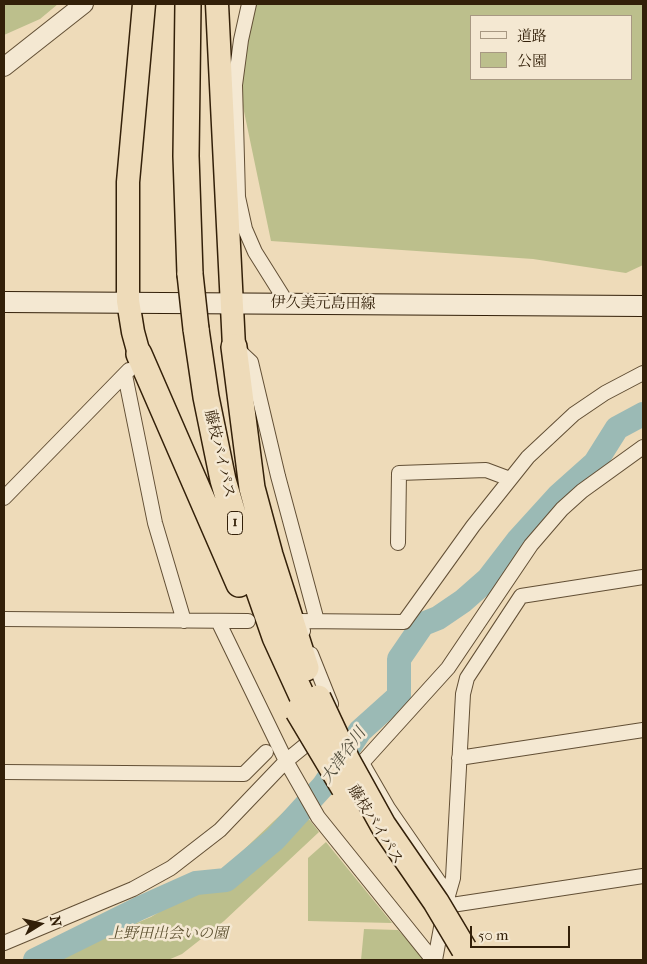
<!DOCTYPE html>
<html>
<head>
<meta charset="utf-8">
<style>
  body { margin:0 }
  #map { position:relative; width:647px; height:964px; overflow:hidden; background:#eedbb9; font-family:"IM FELL French Canon","Noto Serif JP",serif }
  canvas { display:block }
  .frame { position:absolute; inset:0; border:5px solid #332009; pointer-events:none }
  .legend { position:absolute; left:470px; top:15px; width:162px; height:65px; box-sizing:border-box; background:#f4e8d2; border:1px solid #a79882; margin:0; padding:6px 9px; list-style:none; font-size:15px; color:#332009 }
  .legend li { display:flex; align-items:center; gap:10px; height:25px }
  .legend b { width:25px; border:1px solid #a79882 }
  .north { position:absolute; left:15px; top:899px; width:50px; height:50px; -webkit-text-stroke:4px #f4e8d2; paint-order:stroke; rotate:80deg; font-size:14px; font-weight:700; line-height:20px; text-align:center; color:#332009 }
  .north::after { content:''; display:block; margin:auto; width:18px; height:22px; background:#332009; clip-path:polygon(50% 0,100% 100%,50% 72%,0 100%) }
  .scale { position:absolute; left:470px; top:926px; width:100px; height:22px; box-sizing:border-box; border:2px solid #332009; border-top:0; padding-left:6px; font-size:15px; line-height:18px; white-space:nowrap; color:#332009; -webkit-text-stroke:4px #f4e8d2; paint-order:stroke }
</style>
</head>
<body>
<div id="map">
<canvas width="647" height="964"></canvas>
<div class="frame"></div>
<ul class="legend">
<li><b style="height:6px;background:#f4e8d2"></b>道路</li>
<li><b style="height:14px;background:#bcbf8c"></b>公園</li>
</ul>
<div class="north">N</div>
<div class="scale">50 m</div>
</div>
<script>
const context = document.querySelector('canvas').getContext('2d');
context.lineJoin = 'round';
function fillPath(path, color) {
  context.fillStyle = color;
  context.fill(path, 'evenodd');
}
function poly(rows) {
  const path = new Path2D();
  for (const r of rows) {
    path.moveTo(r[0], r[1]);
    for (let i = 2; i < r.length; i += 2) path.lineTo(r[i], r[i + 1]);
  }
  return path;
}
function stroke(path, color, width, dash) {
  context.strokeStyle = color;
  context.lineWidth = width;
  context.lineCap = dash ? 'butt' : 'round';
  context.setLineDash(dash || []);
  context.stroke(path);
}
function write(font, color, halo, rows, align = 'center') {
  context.font = font + ' "IM FELL French Canon","Noto Serif JP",serif';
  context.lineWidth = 5;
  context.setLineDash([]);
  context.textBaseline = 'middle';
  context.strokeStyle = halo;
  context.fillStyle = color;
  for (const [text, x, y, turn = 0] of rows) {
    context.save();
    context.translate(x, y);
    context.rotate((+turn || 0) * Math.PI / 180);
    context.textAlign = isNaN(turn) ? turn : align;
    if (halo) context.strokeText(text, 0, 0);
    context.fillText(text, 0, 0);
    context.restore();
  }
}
fillPath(poly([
  [4,4,58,4,40,19,4,35],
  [255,4,643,4,643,265,626,273,533,259,271,241,236,73],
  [471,16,631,16,631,79,471,79],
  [295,801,319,832,224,921,182,954,168,960,48,960,151,917,212,880],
  [326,842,392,923,308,921,308,858],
  [364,929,398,930,426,960,361,960]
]), '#bcbf8c');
stroke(poly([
  [49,952,59,960]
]), '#717c70', 4);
stroke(poly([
  [35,960,140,908,196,883,226,880,275,839,324,785,360,731,399,696,399,659,423,624,438,618,463,601,488,579,518,540,558,496,595,463,617,428,643,414]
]), '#9bbab5', 24);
const minor = poly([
  [249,4,241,40,235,85,238,197,245,229,255,252,287,303],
  [235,347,251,362,278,476,317,621],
  [125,375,155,523,184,621],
  [4,498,129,370],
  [398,543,399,473,486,470,510,479],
  [4,619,248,621],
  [218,621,286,761,318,817,433,960],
  [303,631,299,621,404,622,473,526,528,457,574,414,605,393,643,373],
  [311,654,331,704],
  [459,758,643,730],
  [4,772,244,774,266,752],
  [448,895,388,808,362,763,448,668,531,545,562,509,582,491,643,447],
  [445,906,643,876],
  [4,943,133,889,171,868,220,830,286,761,308,743,315,732],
  [435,960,445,906,453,878,463,694,467,678,521,596,643,577]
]);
const tertiary = poly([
  [4,67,84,4]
]);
const secondary = poly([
  [4,302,643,306]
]);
const trunk = poly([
  [217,4,234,347],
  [139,354,133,332,128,301,128,182,144,4]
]);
const motorway = poly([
  [188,4,186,156,190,274],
  [196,329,206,397,223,480,239,534,275,637,307,707],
  [234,347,252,488,270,555,306,668],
  [139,354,239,584]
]);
stroke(minor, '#624f35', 16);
stroke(tertiary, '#624f35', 20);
stroke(secondary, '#332009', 22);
stroke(trunk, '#332009', 25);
stroke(motorway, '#332009', 28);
stroke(minor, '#f4e8d2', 14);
stroke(tertiary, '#f4e8d2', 18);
stroke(secondary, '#f4e8d2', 20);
stroke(trunk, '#eedbb9', 22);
stroke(motorway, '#eedbb9', 25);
const motorwayBridge = poly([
  [190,274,196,329],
  [318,698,347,760,383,825,436,902,464,949],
  [298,711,344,788]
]);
stroke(motorwayBridge, '#332009', 28, []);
stroke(motorwayBridge, '#eedbb9', 25);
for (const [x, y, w] of [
  [235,523,15]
]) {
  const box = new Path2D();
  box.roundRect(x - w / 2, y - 11.5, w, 23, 4);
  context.fillStyle = '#f4e8d2';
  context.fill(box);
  stroke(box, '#332009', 1);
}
write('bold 14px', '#332009', null, [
  ["1",235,523]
]);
write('15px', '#332009', '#f4e8d2', [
  ["伊久美元島田線",323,304,1],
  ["藤枝バイパス",219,454,77],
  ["藤枝バイパス",375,825,58]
]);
write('italic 15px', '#5c5030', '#f4e8d2', [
  ["上野田出会いの園",168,934]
]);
write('italic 16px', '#524e3d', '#f4e8d2', [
  ["大津谷川",344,756,-54]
]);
</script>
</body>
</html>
